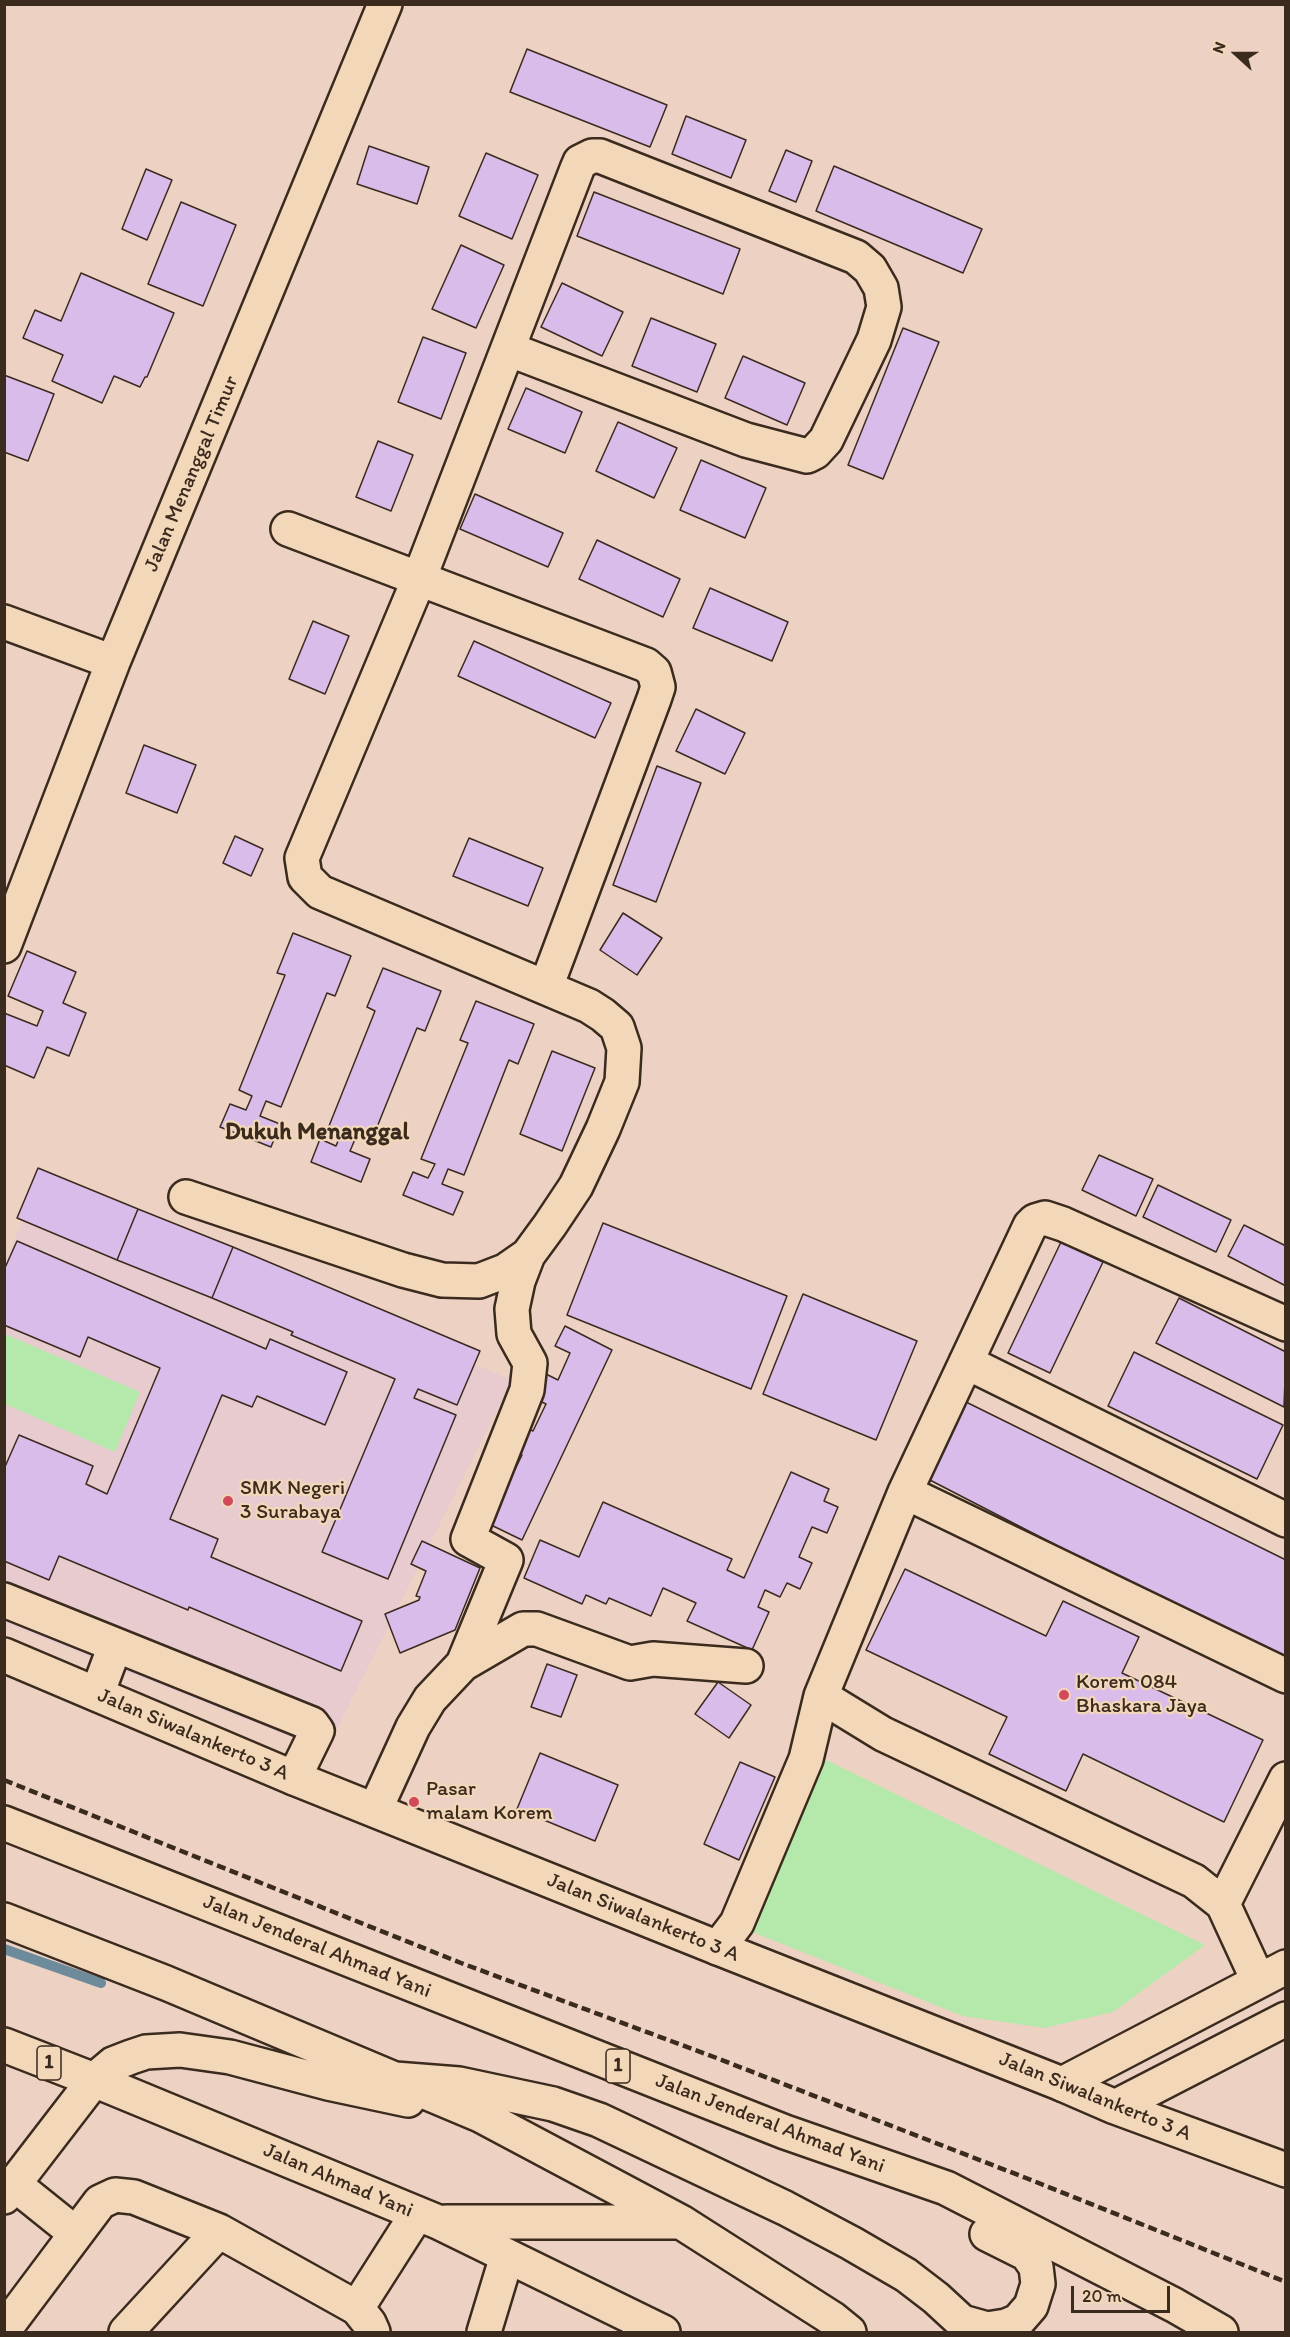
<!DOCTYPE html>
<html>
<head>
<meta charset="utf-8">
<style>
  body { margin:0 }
  #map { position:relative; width:1290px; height:2337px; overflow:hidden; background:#edd2c3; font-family:Itim,sans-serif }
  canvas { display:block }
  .frame { position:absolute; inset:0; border:6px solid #3b2a1e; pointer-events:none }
  .north { position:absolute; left:1206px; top:24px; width:60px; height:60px; -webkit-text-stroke:4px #f2d7b9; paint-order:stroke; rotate:291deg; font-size:16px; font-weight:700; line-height:24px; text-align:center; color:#3b2a1e }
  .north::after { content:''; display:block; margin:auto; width:21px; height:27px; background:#3b2a1e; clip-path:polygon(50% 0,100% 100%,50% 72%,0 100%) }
  .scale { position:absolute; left:1071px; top:2286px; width:99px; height:27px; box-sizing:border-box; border:3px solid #3b2a1e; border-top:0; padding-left:8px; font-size:18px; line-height:21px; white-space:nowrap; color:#3b2a1e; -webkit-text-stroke:4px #f2d7b9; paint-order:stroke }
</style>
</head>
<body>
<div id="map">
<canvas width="1290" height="2337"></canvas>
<div class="frame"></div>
<div class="north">N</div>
<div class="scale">20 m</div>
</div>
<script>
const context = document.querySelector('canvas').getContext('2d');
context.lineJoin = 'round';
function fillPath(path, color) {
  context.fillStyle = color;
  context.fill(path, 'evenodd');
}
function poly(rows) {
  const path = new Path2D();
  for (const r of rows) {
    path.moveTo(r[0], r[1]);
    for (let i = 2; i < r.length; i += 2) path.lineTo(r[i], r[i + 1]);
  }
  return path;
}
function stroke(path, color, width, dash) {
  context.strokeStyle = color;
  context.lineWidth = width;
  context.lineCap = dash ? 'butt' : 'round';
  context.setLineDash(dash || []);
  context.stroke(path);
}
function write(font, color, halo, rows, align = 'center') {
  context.font = font + ' Itim,sans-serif';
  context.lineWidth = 4.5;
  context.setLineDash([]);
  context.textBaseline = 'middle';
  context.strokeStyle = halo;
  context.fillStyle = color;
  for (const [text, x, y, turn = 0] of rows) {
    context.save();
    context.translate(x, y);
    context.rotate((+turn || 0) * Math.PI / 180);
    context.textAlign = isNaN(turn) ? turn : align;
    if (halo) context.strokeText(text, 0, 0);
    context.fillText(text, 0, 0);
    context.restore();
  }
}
fillPath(poly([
  [40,1180,512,1380,326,1751,5,1623,5,1262]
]), '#e7cbcf');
fillPath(poly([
  [5,1334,140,1392,115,1452,5,1404],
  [820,1757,1205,1945,1113,2012,1044,2028,963,2016,740,1927]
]), '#b4e9ab');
stroke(poly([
  [4,1949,101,1983]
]), '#6e8b9c', 10);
const building = poly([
  [527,49,667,105,650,147,510,92,527,49],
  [686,116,746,140,731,178,672,154,686,116],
  [369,146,429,167,417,204,357,184,369,146],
  [786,150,812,161,796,202,769,191,786,150],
  [486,153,538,175,512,239,459,216,486,153],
  [834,166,982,229,963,273,816,211,834,166],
  [146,169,172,180,147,240,122,229,146,169],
  [594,192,740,249,723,294,577,236,594,192],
  [181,202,236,225,203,306,148,284,181,202],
  [461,245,504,265,476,328,432,309,461,245],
  [81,273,174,313,147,377,145,377,140,387,114,376,102,403,52,381,63,355,23,338,35,310,61,321,81,273],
  [562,283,623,312,602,356,541,327,562,283],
  [651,318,716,344,697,392,632,366,651,318],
  [903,328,939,342,883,479,848,465,903,328],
  [423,337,466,353,441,419,398,402,423,337],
  [743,356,805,383,787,425,725,398,743,356],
  [4,375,54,394,28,461,4,452,4,375],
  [526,388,582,412,565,453,508,429,526,388],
  [618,422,677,448,654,498,596,471,618,422],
  [378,441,413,455,391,511,356,497,378,441],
  [701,460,766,488,745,538,680,510,701,460],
  [475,494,563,533,548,567,460,529,475,494],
  [597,540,680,579,663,617,579,579,597,540],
  [710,588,788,622,772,661,693,628,710,588],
  [313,621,349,636,325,694,289,679,313,621],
  [474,641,611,703,595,738,458,676,474,641],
  [696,709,745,733,725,774,676,751,696,709],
  [144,745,196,765,177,813,126,793,144,745],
  [657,766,701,783,656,902,613,885,657,766],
  [235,836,263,849,251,876,223,863,235,836],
  [469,838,543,868,528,906,453,876,469,838],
  [623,913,662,938,637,975,600,950,623,913],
  [293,933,351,956,335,996,327,993,281,1107,266,1101,260,1116,280,1124,271,1147,220,1127,230,1104,246,1110,252,1096,239,1090,285,975,277,973,293,933],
  [27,951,76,972,63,1003,86,1013,69,1056,47,1047,34,1078,4,1065,4,1013,37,1026,43,1011,8,996,27,951],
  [383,968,441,991,425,1031,417,1028,371,1142,356,1137,350,1151,370,1159,361,1182,311,1162,320,1139,336,1146,342,1131,329,1126,375,1011,367,1007,383,968],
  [476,1001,534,1024,518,1064,509,1060,464,1175,448,1169,442,1184,463,1192,453,1215,403,1195,413,1172,428,1178,435,1164,421,1159,468,1043,460,1040,476,1001],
  [552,1051,595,1068,562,1151,520,1134,552,1051],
  [1099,1155,1153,1179,1136,1216,1082,1190,1099,1155],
  [38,1168,138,1209,117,1260,17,1218,38,1168],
  [1158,1185,1231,1220,1216,1252,1143,1217,1158,1185],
  [138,1209,233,1247,212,1298,117,1260,138,1209],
  [603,1223,787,1296,751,1389,567,1315,603,1223],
  [1244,1225,1286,1246,1286,1286,1228,1256,1244,1225],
  [17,1241,266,1349,270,1339,347,1372,325,1425,257,1396,252,1407,222,1395,170,1519,218,1539,211,1557,362,1621,341,1671,189,1607,188,1610,59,1556,49,1580,4,1561,4,1469,19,1435,93,1466,86,1484,107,1494,160,1368,88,1337,80,1357,4,1325,4,1270,17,1241],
  [1061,1242,1103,1262,1050,1373,1008,1353,1061,1242],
  [233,1247,480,1351,457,1405,418,1389,414,1398,456,1415,388,1579,322,1552,395,1379,291,1335,293,1332,212,1298,233,1247],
  [803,1294,917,1341,876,1440,763,1394,803,1294],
  [1179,1298,1286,1352,1284,1407,1156,1343,1179,1298],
  [565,1326,612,1350,522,1540,489,1524,494,1484,505,1490,522,1455,509,1449,520,1425,533,1431,546,1404,533,1398,544,1373,558,1380,570,1353,555,1346,565,1326],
  [1134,1352,1283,1425,1257,1479,1108,1406,1134,1352],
  [964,1401,1286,1560,1286,1664,926,1478,964,1401],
  [791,1472,829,1489,824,1501,838,1507,827,1533,812,1527,799,1557,812,1563,800,1589,787,1583,780,1597,765,1590,758,1607,769,1612,752,1650,687,1621,696,1603,663,1588,651,1616,609,1598,606,1604,586,1595,582,1604,524,1578,540,1540,579,1557,603,1502,732,1559,727,1570,744,1578,791,1472],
  [422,1541,480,1568,455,1630,400,1653,385,1614,419,1600,420,1597,416,1596,426,1571,411,1564,422,1541],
  [905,1569,1046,1636,1063,1601,1139,1637,1122,1673,1263,1740,1224,1822,1083,1754,1066,1791,989,1754,1007,1717,866,1650,905,1569],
  [547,1664,577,1675,561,1717,531,1707,547,1664],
  [718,1682,751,1705,729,1738,695,1714,718,1682],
  [540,1753,618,1785,595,1841,517,1809,540,1753],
  [740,1762,775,1777,739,1860,704,1844,740,1762]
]);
fillPath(building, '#dabcea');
stroke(building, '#3b2a1e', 1.5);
const minor = poly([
  [288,529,646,665,654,672,658,687,654,699,546,987],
  [4,622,113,662],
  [4,946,113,662,385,4],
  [186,1197,403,1270,442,1280,479,1281,505,1271,528,1255,550,1225,576,1186,603,1129,622,1082,624,1048,617,1027,603,1015,589,1006,320,892,305,877,302,858,419,579,577,169,580,162,592,156,600,156,856,257,870,269,881,288,884,307,874,340,826,440,815,452,807,456,746,440,508,349],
  [966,1362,1286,1520],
  [905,1492,1286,1676],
  [4,1600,312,1724,317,1731,294,1778],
  [463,1664,506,1560,468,1539,527,1390,530,1363,514,1334,512,1309,518,1281,528,1255],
  [97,1694,115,1646],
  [821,1696,905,1492,1030,1226,1035,1221,1045,1218,1063,1224,1286,1324],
  [375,1810,413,1727,430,1699,463,1664,523,1629,537,1629,630,1663,653,1659,746,1666],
  [1223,1904,1286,1779],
  [718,1948,737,1923,806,1759,821,1696,883,1734,1194,1881,1223,1904,1258,1980],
  [1062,2084,1286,1967],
  [14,2184,75,2233],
  [4,2197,94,2080],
  [357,2308,417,2214],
  [4,2330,100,2202,115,2195,134,2197,219,2231,357,2308,369,2323,373,2332],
  [126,2332,219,2231],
  [484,2332,507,2256]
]);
const major = poly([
  [4,1655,294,1778,718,1948,1062,2084,1115,2107,1286,2170],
  [1115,2107,1286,2019]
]);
const highway = poly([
  [4,1823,785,2132,946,2188,1174,2305,1221,2332],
  [4,1920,166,1983,480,2115,681,2222,833,2319,849,2332],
  [4,2045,94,2080,438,2222,663,2332],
  [395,2079,459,2084,553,2104,599,2120,785,2208,851,2243,906,2275,936,2298,962,2322,987,2329,1006,2326,1018,2321,1031,2306,1038,2284,1036,2267,1027,2254,987,2234],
  [94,2080,113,2064,131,2057,146,2052,180,2050,230,2057,328,2083,408,2100],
  [446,2222,676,2222]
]);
stroke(minor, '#3b2a1e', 38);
stroke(major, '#3b2a1e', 38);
stroke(highway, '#3b2a1e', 38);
stroke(minor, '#f2d7b9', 33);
stroke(major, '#f2d7b9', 33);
stroke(highway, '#f2d7b9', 33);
stroke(poly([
  [4,1780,461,1963,714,2057,1026,2178,1286,2282]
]), '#3b2a1e', 4.5, [9, 4.5]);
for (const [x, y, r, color] of [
  [228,1501,6,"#d1495b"],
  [1064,1695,6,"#d1495b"],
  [414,1802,6,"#d1495b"]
]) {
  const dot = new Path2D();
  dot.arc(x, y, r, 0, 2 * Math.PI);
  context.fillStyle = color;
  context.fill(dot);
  stroke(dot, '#f2d7b9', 2);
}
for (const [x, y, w] of [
  [49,2063,24],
  [618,2066,24]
]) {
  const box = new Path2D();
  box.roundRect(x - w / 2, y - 17, w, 34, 4.5);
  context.fillStyle = '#f2d7b9';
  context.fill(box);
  stroke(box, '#3b2a1e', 1.5);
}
write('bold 20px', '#3b2a1e', null, [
  ["1",49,2063],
  ["1",618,2066]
]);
write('21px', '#3b2a1e', '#f2d7b9', [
  ["Jalan Menanggal Timur",192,474,-67],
  ["Jalan Siwalankerto 3 A",193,1735,23],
  ["Jalan Siwalankerto 3 A",643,1918,22],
  ["Jalan Jenderal Ahmad Yani",317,1947,22],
  ["Jalan Siwalankerto 3 A",1095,2097,22],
  ["Jalan Jenderal Ahmad Yani",770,2124,21],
  ["Jalan Ahmad Yani",338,2181,23]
]);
write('21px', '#3b2a1e', '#f2d7b9', [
  ["SMK Negeri",240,1489],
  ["3 Surabaya",240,1513],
  ["Korem 084",1076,1683],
  ["Bhaskara Jaya",1076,1707],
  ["Pasar",426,1790],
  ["malam Korem",426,1814]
], 'left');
write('bold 24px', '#3b2a1e', '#f2d7b9', [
  ["Dukuh Menanggal",317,1133]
]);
</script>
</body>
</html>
